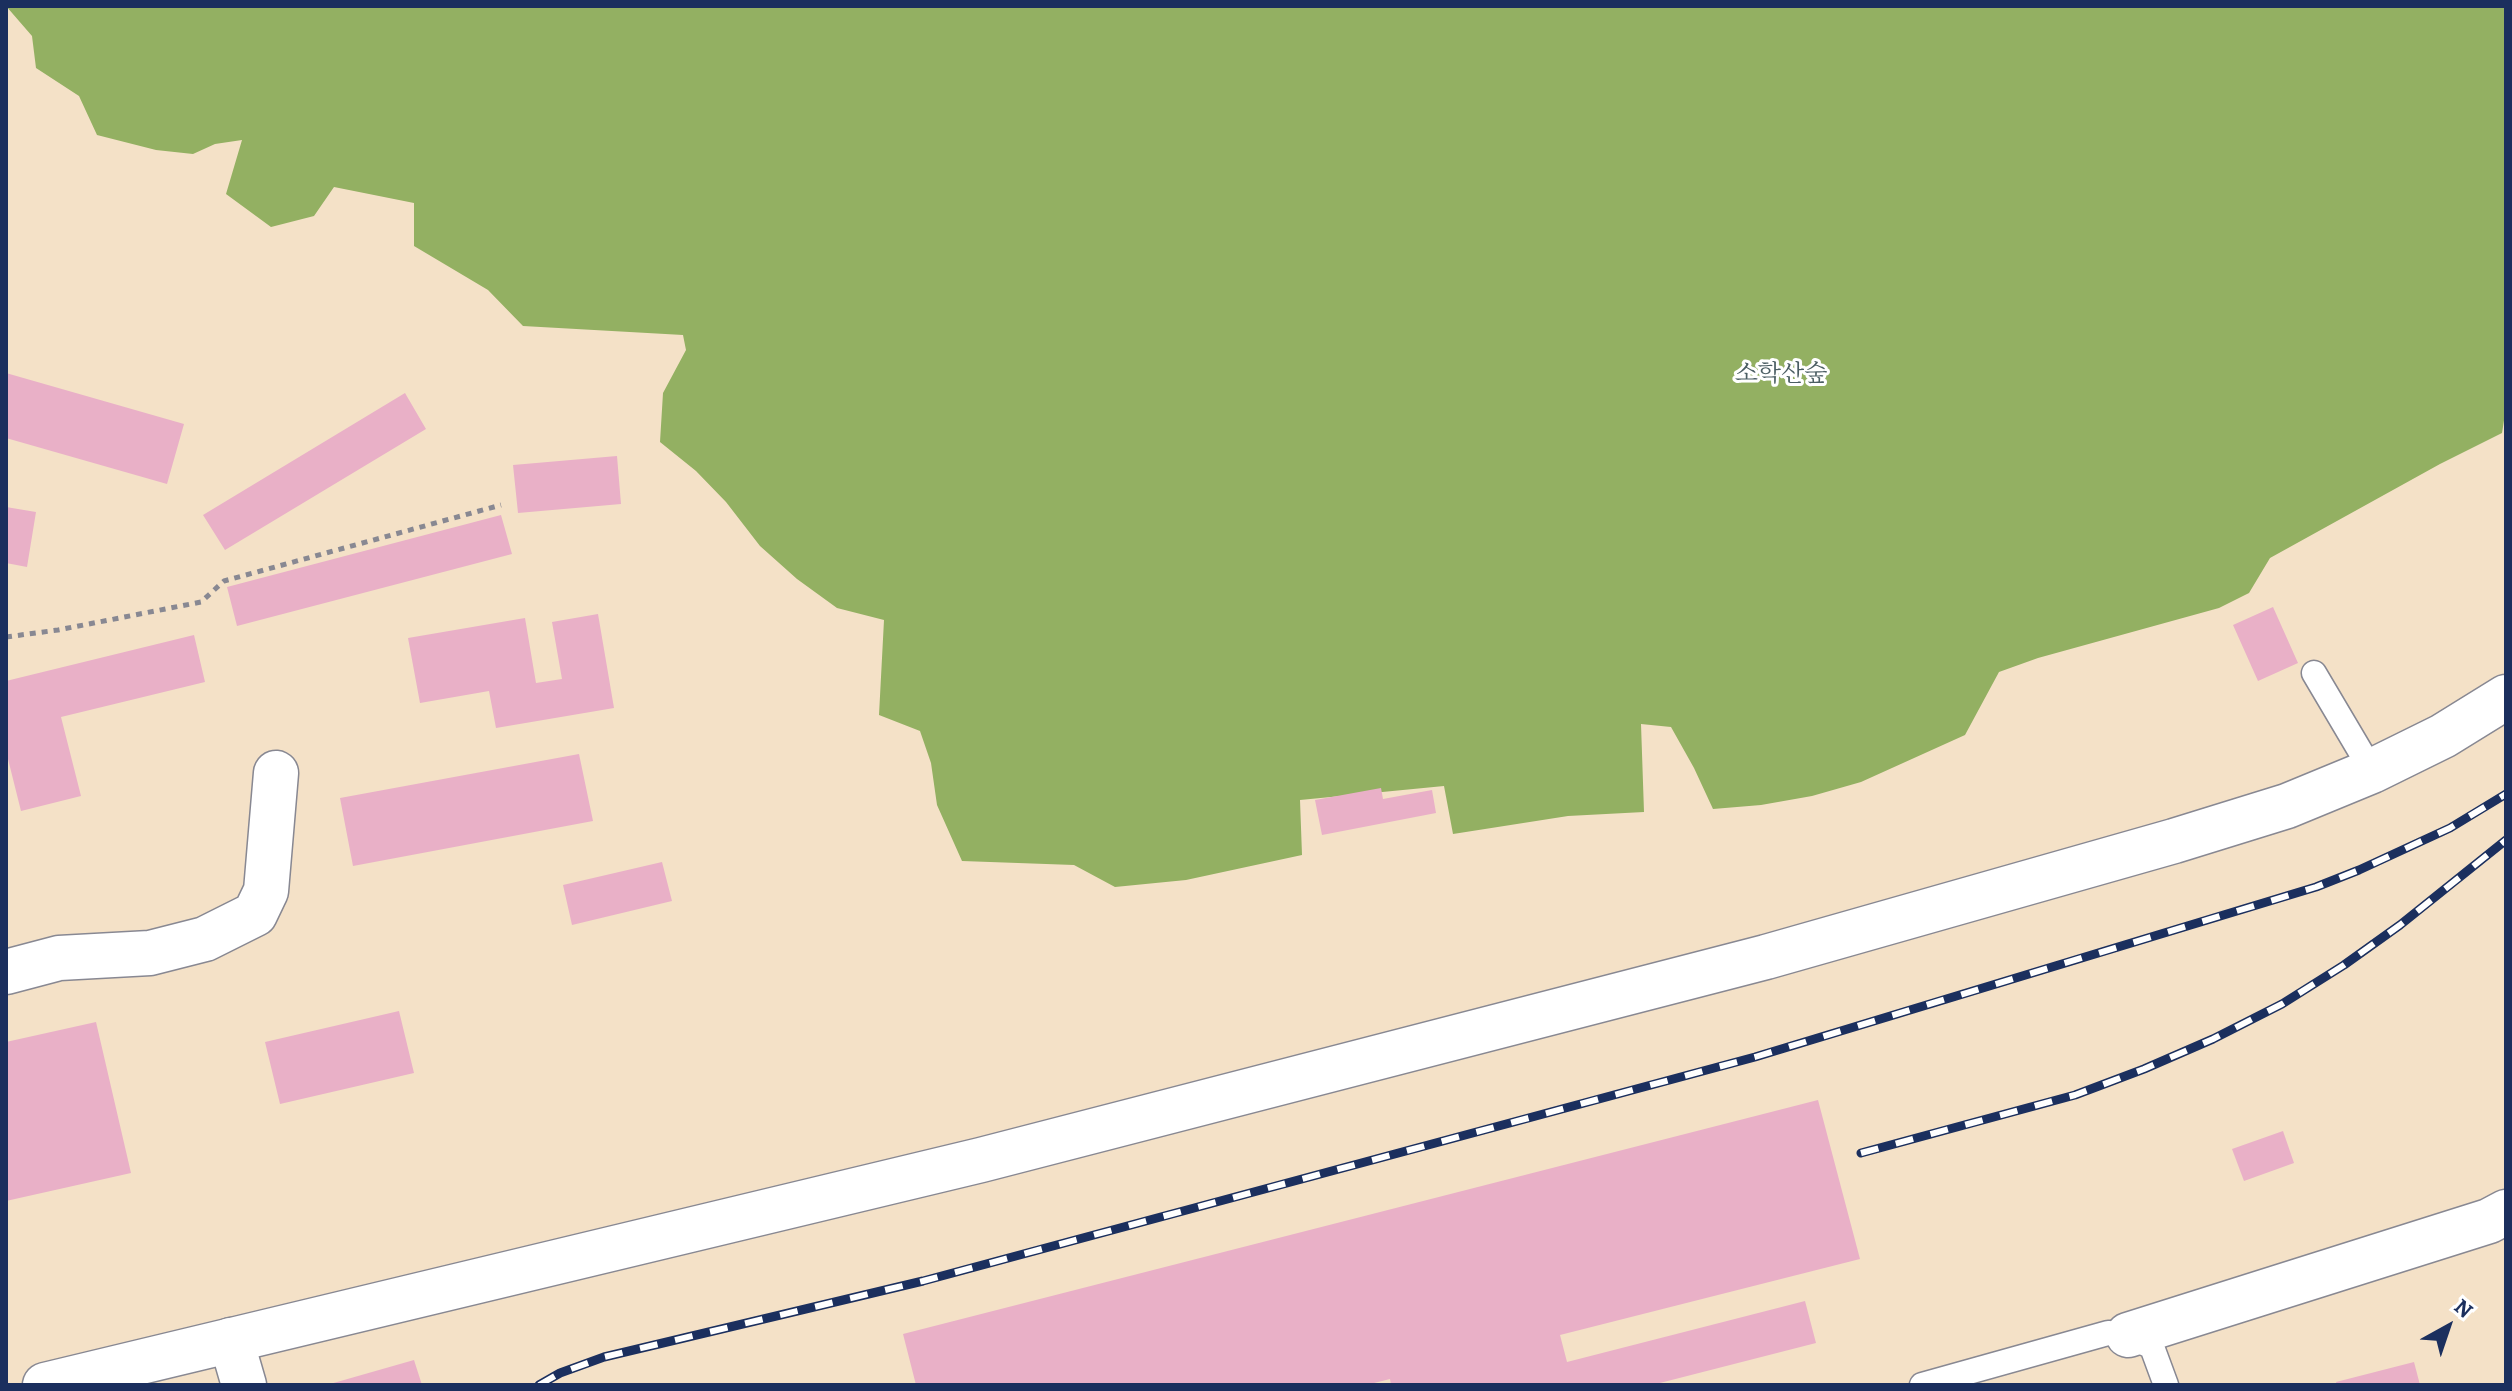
<!DOCTYPE html>
<html>
<head>
<meta charset="utf-8">
<style>
  body { margin:0 }
  #map { position:relative; width:2512px; height:1391px; overflow:hidden; background:#f4e1c7; font-family:Alegreya,serif }
  canvas { display:block }
  .frame { position:absolute; inset:0; border:8px solid #1b2f5e; pointer-events:none }
  .north { position:absolute; left:2408px; top:1287px; width:80px; height:80px; -webkit-text-stroke:6px #fff; paint-order:stroke; rotate:40deg; font-size:22px; font-weight:700; line-height:32px; text-align:center; color:#1b2f5e }
  .north::after { content:''; display:block; margin:auto; width:28px; height:36px; background:#1b2f5e; clip-path:polygon(50% 0,100% 100%,50% 72%,0 100%) }
</style>
</head>
<body>
<div id="map">
<canvas width="2512" height="1391"></canvas>
<div class="frame"></div>
<div class="north">N</div>
</div>
<script>
const context = document.querySelector('canvas').getContext('2d');
context.lineJoin = 'round';
function fillPath(path, color) {
  context.fillStyle = color;
  context.fill(path, 'evenodd');
}
function poly(rows) {
  const path = new Path2D();
  for (const r of rows) {
    path.moveTo(r[0], r[1]);
    for (let i = 2; i < r.length; i += 2) path.lineTo(r[i], r[i + 1]);
  }
  return path;
}
function stroke(path, color, width, dash) {
  context.strokeStyle = color;
  context.lineWidth = width;
  context.lineCap = dash ? 'butt' : 'round';
  context.setLineDash(dash || []);
  context.stroke(path);
}
function write(font, color, halo, rows, align = 'center') {
  context.font = font + ' Alegreya,"Noto Serif KR",serif';
  context.lineWidth = 6;
  context.setLineDash([]);
  context.textBaseline = 'middle';
  context.strokeStyle = halo;
  context.fillStyle = color;
  for (const [text, x, y, turn = 0] of rows) {
    context.save();
    context.translate(x, y);
    context.rotate((+turn || 0) * Math.PI / 180);
    context.textAlign = isNaN(turn) ? turn : align;
    if (halo) context.strokeText(text, 0, 0);
    context.fillText(text, 0, 0);
    context.restore();
  }
}
fillPath(poly([
  [6,6,2506,6,2506,408,2502,433,2440,464,2270,558,2249,593,2219,608,2038,658,1999,672,1965,735,1861,782,1812,796,1761,805,1713,809,1694,768,1671,727,1641,724,1644,812,1568,816,1453,834,1444,786,1300,800,1302,855,1186,880,1115,887,1074,865,962,861,937,805,931,763,920,731,879,715,884,620,837,608,797,579,760,546,726,502,696,471,660,442,663,393,686,350,683,335,523,326,488,290,414,246,414,203,334,187,314,216,271,227,226,194,242,140,215,144,193,154,156,150,97,135,79,96,36,68,32,36]
]), '#93b062');
fillPath(poly([
  [6,373,184,424,167,484,6,438],
  [405,393,426,429,225,550,203,515],
  [617,456,621,504,518,513,513,465],
  [6,507,36,512,27,567,6,563],
  [501,515,512,554,237,626,227,587],
  [2273,607,2298,663,2258,681,2233,625],
  [598,614,614,708,496,728,489,691,420,703,408,638,525,618,536,683,562,679,552,622],
  [194,635,205,682,61,717,81,796,21,811,6,751,6,681],
  [579,754,593,821,353,866,340,798],
  [1381,788,1383,799,1432,790,1436,813,1322,835,1315,800],
  [662,862,672,901,572,925,563,885],
  [399,1011,414,1073,280,1104,265,1042],
  [96,1022,131,1173,6,1201,6,1042],
  [1818,1100,1860,1259,1560,1335,1567,1362,1805,1301,1816,1343,1652,1385,1391,1385,1390,1379,1366,1385,916,1385,903,1334],
  [2283,1131,2294,1163,2244,1181,2232,1149],
  [414,1360,422,1385,330,1385,330,1384],
  [2414,1362,2420,1385,2337,1385,2336,1382]
]), '#e9b0c7');
const service = poly([
  [2314,673,2372,771],
  [1922,1385,2108,1333,2128,1335,2152,1347,2166,1385]
]);
const minor = poly([
  [6,972,59,958,150,953,205,939,255,914,266,891,276,773],
  [2128,1335,2489,1221,2506,1212],
  [231,1340,244,1385]
]);
const tertiary = poly([
  [45,1385,981,1160,1766,957,2174,841,2287,806,2372,771,2443,736,2506,697]
]);
stroke(service, '#888892', 27);
stroke(minor, '#888892', 47);
stroke(tertiary, '#888892', 47);
stroke(poly([
  [6,637,58,630,201,602,224,581,501,505]
]), '#888892', 5, [6, 6]);
stroke(service, '#fff', 24);
stroke(minor, '#fff', 44);
stroke(tertiary, '#fff', 44);
const rail = poly([
  [1861,1153,2075,1095,2144,1069,2213,1039,2282,1004,2344,965,2400,925,2506,840],
  [539,1385,560,1373,604,1357,923,1281,1755,1057,2316,887,2359,870,2450,828,2506,794]
]);
stroke(rail, '#1b2f5e', 9);
stroke(rail, '#fff', 6, [18]);
write('24px', '#4b5e63', '#fff', [
  ["소학산숲",1781,375]
]);
</script>
</body>
</html>
